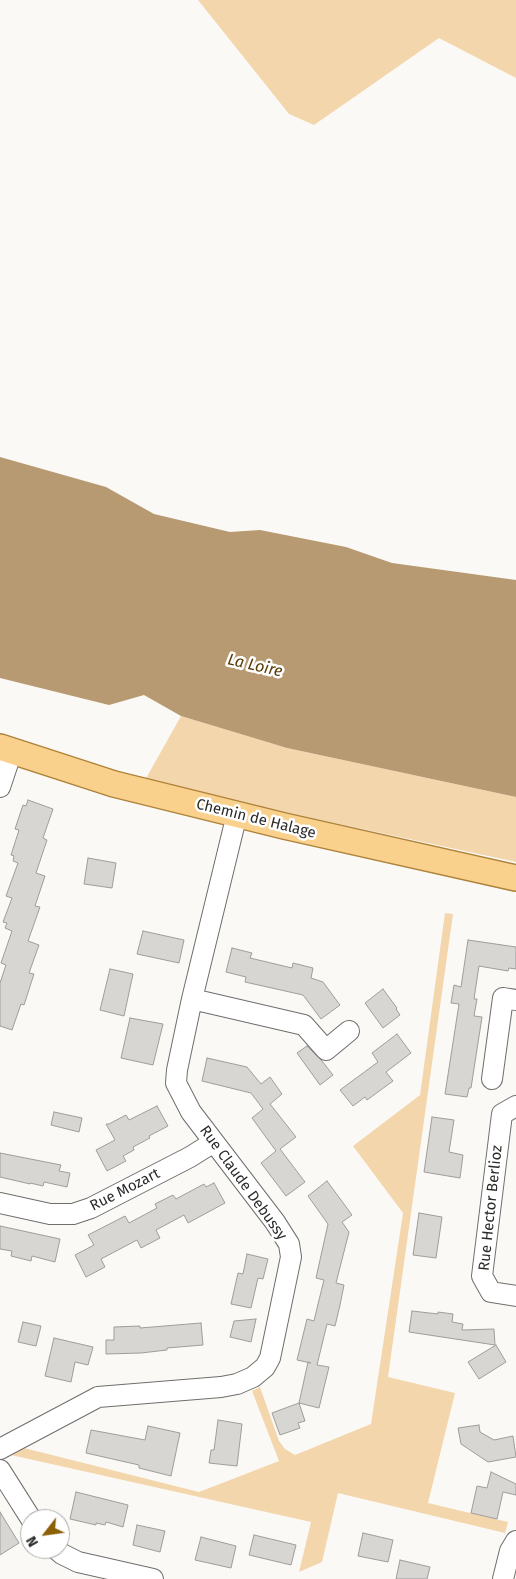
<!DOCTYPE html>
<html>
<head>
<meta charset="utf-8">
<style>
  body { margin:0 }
  #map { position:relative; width:516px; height:1579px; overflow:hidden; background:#fbf9f6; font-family:"Fira Sans",sans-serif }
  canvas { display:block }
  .north { position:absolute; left:20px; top:1509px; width:50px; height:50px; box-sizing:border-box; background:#fff; border:1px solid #aaaaa9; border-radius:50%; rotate:240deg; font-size:14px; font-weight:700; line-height:20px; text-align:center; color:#2a2a29 }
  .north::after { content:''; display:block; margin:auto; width:18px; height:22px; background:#8c6004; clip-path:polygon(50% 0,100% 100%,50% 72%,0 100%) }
</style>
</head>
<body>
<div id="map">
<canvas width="516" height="1579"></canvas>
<div class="north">N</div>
</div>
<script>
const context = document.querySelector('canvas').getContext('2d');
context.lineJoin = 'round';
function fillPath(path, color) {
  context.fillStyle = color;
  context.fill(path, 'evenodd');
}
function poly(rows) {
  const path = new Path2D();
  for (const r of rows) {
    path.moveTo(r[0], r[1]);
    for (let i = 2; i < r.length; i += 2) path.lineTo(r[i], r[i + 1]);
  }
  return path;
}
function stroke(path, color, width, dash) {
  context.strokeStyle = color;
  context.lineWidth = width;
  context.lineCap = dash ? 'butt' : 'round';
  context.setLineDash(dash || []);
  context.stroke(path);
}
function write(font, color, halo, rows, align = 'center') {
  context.font = font + ' "Fira Sans",sans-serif';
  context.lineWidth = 5;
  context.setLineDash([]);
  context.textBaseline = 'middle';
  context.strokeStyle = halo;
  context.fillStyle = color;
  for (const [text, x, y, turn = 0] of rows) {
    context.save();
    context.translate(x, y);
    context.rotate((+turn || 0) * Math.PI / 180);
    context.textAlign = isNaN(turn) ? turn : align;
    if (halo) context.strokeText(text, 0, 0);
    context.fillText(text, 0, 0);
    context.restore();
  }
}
fillPath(poly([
  [198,0,516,0,516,78,439,38,314,125,289,114],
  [181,716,287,748,516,797,516,862,144,782],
  [445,913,453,914,388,1377,455,1393,428,1503,508,1522,505,1533,338,1493,322,1562,299,1572,311,1522,11,1455,24,1448,199,1492,279,1461,252,1391,260,1387,279,1441,285,1449,295,1455,371,1424,403,1213,353,1146,420,1095]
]), '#f4d6ac');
fillPath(poly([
  [0,457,106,487,154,514,230,532,260,530,346,547,392,563,516,580,516,797,287,748,181,716,144,695,109,705,0,678]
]), '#b79a71');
const building = poly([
  [28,800,53,809,43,838,47,840,36,873,45,876,35,906,40,907,28,941,39,945,29,973,34,974,24,1005,21,1004,12,1030,0,1026,0,983,6,965,1,963,12,931,5,928,7,923,3,922,12,898,6,896,18,863,13,861,14,856,11,855,19,830,15,829,23,805,26,806,28,800],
  [88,858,116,863,112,888,84,884,88,858],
  [143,931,184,940,179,963,137,954,143,931],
  [468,940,516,947,516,969,509,968,508,971,479,966,474,999,477,999,474,1016,482,1017,471,1088,469,1088,467,1097,445,1094,459,1004,451,1003,454,985,461,987,468,940],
  [232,948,252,953,250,958,292,968,293,963,313,968,311,978,323,982,340,1005,321,1019,303,995,245,982,246,977,226,972,232,948],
  [110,969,133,974,124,1016,100,1010,110,969],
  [383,989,397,1008,396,1009,400,1015,383,1028,365,1003,383,989],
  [130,1018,163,1024,153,1065,121,1058,130,1018],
  [397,1034,411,1053,386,1072,393,1081,367,1100,365,1097,353,1106,340,1090,378,1062,372,1053,397,1034],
  [307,1046,322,1061,333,1075,320,1085,297,1053,307,1046],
  [207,1058,247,1067,261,1084,270,1077,282,1094,270,1104,296,1137,280,1149,305,1182,286,1196,261,1163,276,1151,252,1118,263,1109,251,1093,202,1081,207,1058],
  [157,1106,168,1126,149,1136,150,1138,133,1147,134,1150,123,1156,126,1161,107,1171,96,1150,115,1140,106,1124,109,1124,126,1115,129,1120,157,1106],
  [54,1112,82,1118,79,1132,51,1125,54,1112],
  [432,1117,454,1120,449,1152,463,1155,460,1178,424,1172,432,1117],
  [0,1153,61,1165,59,1171,70,1173,67,1187,44,1182,43,1186,30,1183,30,1184,0,1177,0,1153],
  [327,1181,352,1215,342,1222,349,1232,336,1283,344,1285,340,1305,335,1326,327,1324,317,1365,329,1367,319,1408,299,1403,308,1362,311,1363,297,1360,307,1319,314,1321,319,1300,324,1280,316,1278,328,1224,308,1196,327,1181],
  [214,1183,225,1203,188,1223,184,1215,156,1230,160,1238,141,1248,137,1240,101,1259,105,1267,86,1277,75,1255,94,1245,88,1235,125,1216,129,1223,157,1208,155,1204,173,1195,176,1199,204,1184,206,1187,214,1183],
  [419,1213,442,1217,436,1258,413,1255,419,1213],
  [0,1226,60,1239,55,1262,32,1256,31,1261,11,1256,12,1251,0,1249,0,1226],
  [247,1254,268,1259,263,1279,258,1278,251,1308,231,1304,238,1273,243,1274,247,1254],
  [412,1311,438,1314,438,1312,453,1314,452,1322,463,1324,462,1330,494,1329,495,1345,409,1332,412,1311],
  [256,1319,251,1342,230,1337,234,1321,256,1319],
  [23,1322,41,1326,36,1346,18,1342,23,1322],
  [201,1323,203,1345,167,1348,167,1350,141,1353,106,1354,106,1340,114,1340,114,1327,140,1326,140,1328,201,1323],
  [54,1338,93,1347,88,1365,75,1362,71,1382,45,1376,54,1338],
  [496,1345,506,1362,479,1379,468,1362,496,1345],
  [299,1403,305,1421,298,1423,300,1428,280,1435,272,1413,299,1403],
  [218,1420,242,1424,237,1466,209,1463,211,1450,214,1450,218,1420],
  [479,1425,480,1432,494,1440,513,1436,516,1457,488,1462,461,1444,458,1428,479,1425],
  [148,1426,180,1433,171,1476,139,1468,139,1465,86,1453,91,1430,145,1440,148,1426],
  [491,1472,516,1484,516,1495,503,1492,497,1519,471,1513,477,1486,487,1488,491,1472],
  [76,1492,128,1505,123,1527,106,1522,105,1525,96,1523,96,1525,70,1519,76,1492],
  [0,1512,19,1543,0,1555,0,1512],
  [137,1525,165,1531,160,1552,133,1545,137,1525],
  [363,1533,393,1540,388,1562,358,1556,363,1533],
  [254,1535,296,1545,291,1565,249,1555,254,1535],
  [201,1537,236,1546,231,1568,195,1560,201,1537],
  [400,1560,430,1567,427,1579,396,1579,400,1560]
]);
fillPath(building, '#d8d6d3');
stroke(building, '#9e9d9a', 1);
const minor = poly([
  [0,787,12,751],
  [192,999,304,1025,326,1050,349,1031],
  [492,1079,503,998,516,1000],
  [516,1106,502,1114,482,1276,491,1292,516,1296],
  [0,1203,50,1214,73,1214,91,1208,190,1157,214,1142],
  [0,1449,98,1397,221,1387,237,1384,253,1377,265,1367,270,1358,291,1257,289,1244,275,1222,191,1112,176,1083,177,1070,192,999,237,814],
  [0,1470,31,1519],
  [56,1549,62,1554,78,1562,153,1579],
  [503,1579,510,1551,516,1541]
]);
const major = poly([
  [0,747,114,784,284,826,516,878]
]);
stroke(minor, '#706e6c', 22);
stroke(major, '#ae8239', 28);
stroke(minor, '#fff', 20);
stroke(major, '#f9d18d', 25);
write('15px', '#2a2a29', '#fff', [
  ["Chemin de Halage",256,819,14],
  ["Rue Claude Debussy",243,1183,54],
  ["Rue Mozart",125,1190,-27],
  ["Rue Hector Berlioz",491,1208,-84]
]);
write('italic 16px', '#593c05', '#fff', [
  ["La Loire",255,666,13]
]);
</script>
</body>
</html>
